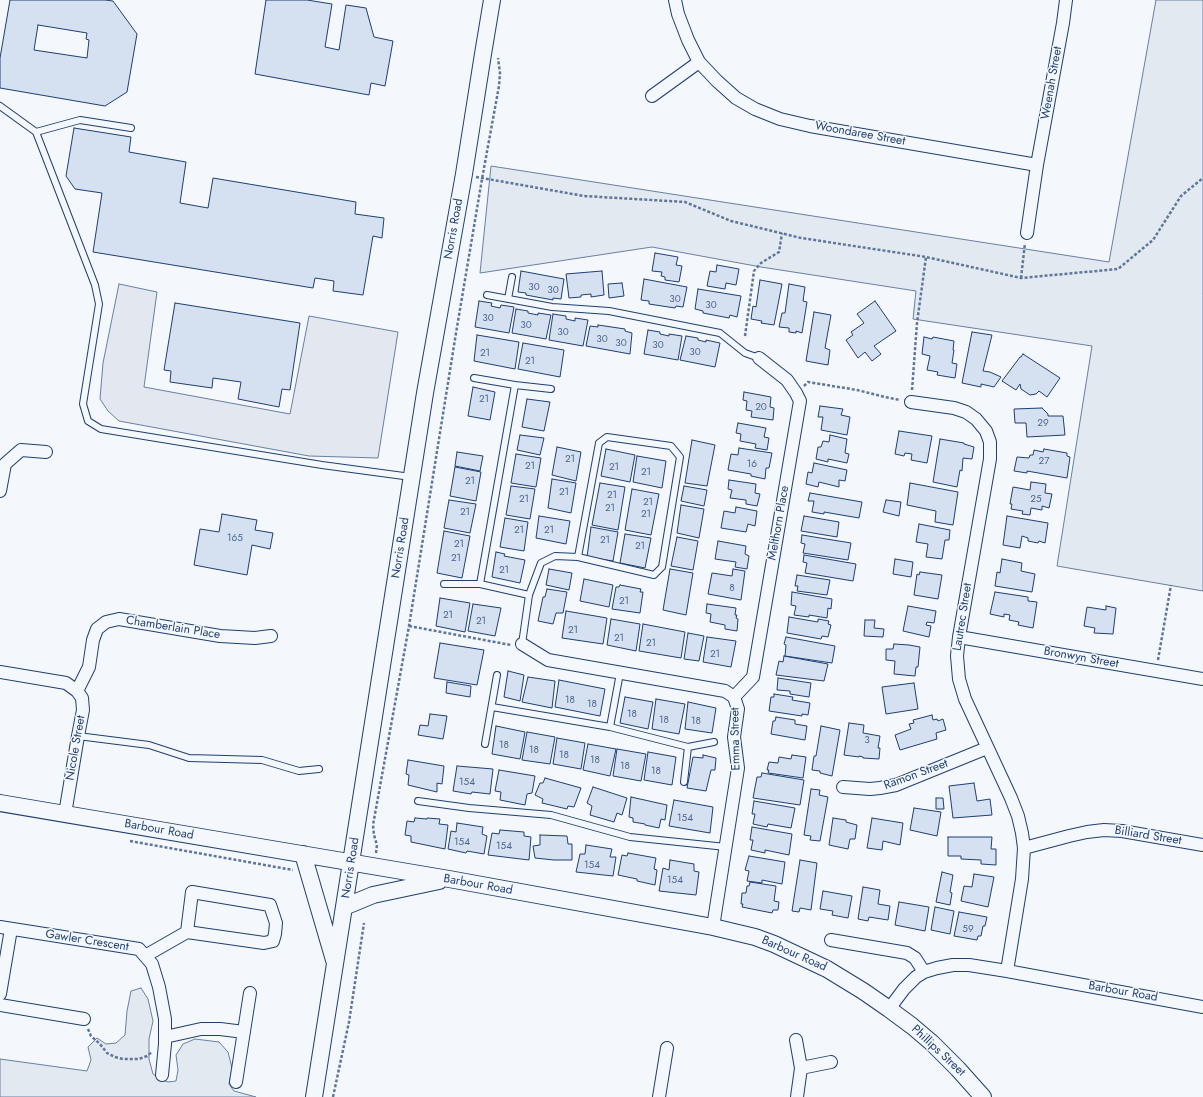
<!DOCTYPE html>
<html>
<head>
<meta charset="utf-8">
<style>
  body { margin:0 }
  canvas { display:block; background:#f4f7fb }
</style>
</head>
<body>
<canvas width="1203" height="1097"></canvas>
<script>
const context = document.querySelector('canvas').getContext('2d');
context.lineJoin = 'round';
function fillPath(path, color) {
  context.fillStyle = color;
  context.fill(path, 'evenodd');
}
function poly(rows) {
  const path = new Path2D();
  for (const r of rows) {
    path.moveTo(r[0], r[1]);
    for (let i = 2; i < r.length; i += 2) path.lineTo(r[i], r[i + 1]);
  }
  return path;
}
function stroke(path, color, width, dash) {
  context.strokeStyle = color;
  context.lineWidth = width;
  context.lineCap = dash ? 'butt' : 'round';
  context.setLineDash(dash || []);
  context.stroke(path);
}
function write(font, color, halo, rows, align = 'center') {
  context.font = font + ' Jost,sans-serif';
  context.lineWidth = 3;
  context.setLineDash([]);
  context.textBaseline = 'middle';
  context.strokeStyle = halo;
  context.fillStyle = color;
  for (const [text, x, y, turn = 0] of rows) {
    context.save();
    context.translate(x, y);
    context.rotate((+turn || 0) * Math.PI / 180);
    context.textAlign = isNaN(turn) ? turn : align;
    if (halo) context.strokeText(text, 0, 0);
    context.fillText(text, 0, 0);
    context.restore();
  }
}
const green = poly([
  [1156,0,1203,0,1203,591,1057,566,1092,346,913,319,916,291,761,267,652,247,480,273,491,166,1109,262,1156,0],
  [141,988,148,999,153,1021,149,1039,149,1059,153,1074,160,1079,168,1082,176,1081,178,1070,176,1055,183,1044,195,1039,219,1042,228,1052,232,1068,229,1084,234,1091,256,1097,0,1097,0,1059,87,1071,91,1060,88,1047,97,1038,106,1044,116,1043,125,1035,127,1011,131,991,141,988]
]);
fillPath(green, '#e3e9f0');
stroke(green, '#687fa3', 1);
const parking = poly([
  [119,284,157,292,144,387,290,414,309,316,398,332,378,458,309,456,119,421,108,411,100,399,103,363,119,284]
]);
fillPath(parking, '#e3e8f0');
stroke(parking, '#687fa3', 1);
const building = poly([
  [10,0,105,0,113,1,137,34,127,92,105,106,0,88,0,58,10,0],
  [38,25,87,33,86,39,89,40,87,58,34,50,38,25],
  [266,0,307,0,332,4,325,47,339,50,346,5,366,8,374,37,393,41,385,86,371,83,369,95,255,74,266,0],
  [74,128,131,137,129,152,186,162,180,203,208,208,213,178,356,202,355,214,384,218,382,238,373,236,363,295,333,291,334,281,315,278,313,288,93,252,102,193,75,189,66,176,74,128],
  [655,253,678,257,676,265,682,266,679,282,665,280,665,277,661,276,662,272,652,271,655,253],
  [717,265,739,269,736,285,726,283,725,289,707,286,710,271,716,272,717,265],
  [521,271,564,279,561,299,553,298,553,300,526,295,526,293,518,292,521,271],
  [602,271,604,295,591,297,591,294,581,295,581,297,569,298,566,274,602,271],
  [644,279,687,287,683,307,676,306,675,308,649,304,649,301,641,300,644,279],
  [760,280,782,284,774,325,761,323,762,321,751,319,753,306,756,307,760,280],
  [622,283,624,296,609,298,608,284,622,283],
  [789,284,805,287,803,301,807,302,802,333,796,331,796,333,789,332,789,328,779,327,782,313,785,313,789,284],
  [698,289,741,296,737,317,730,315,729,318,703,313,703,311,695,309,698,289],
  [479,301,492,303,491,306,500,308,501,305,514,307,509,333,475,327,479,301],
  [875,301,896,331,874,346,881,354,872,361,865,352,858,358,846,340,853,335,851,332,864,323,857,314,875,301],
  [175,303,300,323,290,390,282,389,279,407,238,399,241,382,213,378,212,388,170,382,171,371,164,370,175,303],
  [516,309,528,311,528,313,538,315,538,313,551,315,546,339,512,333,516,309],
  [814,312,831,315,825,348,830,350,828,365,806,361,814,312],
  [553,314,566,316,566,319,575,321,575,318,588,320,583,346,549,340,553,314],
  [598,325,625,329,625,331,632,333,630,354,586,346,590,326,598,327,598,325],
  [648,330,660,332,660,334,669,336,669,334,682,336,678,360,644,354,648,330],
  [972,332,992,335,983,371,990,372,1001,377,994,387,981,384,981,387,962,383,972,332],
  [477,335,519,342,515,369,474,361,477,335],
  [686,336,698,338,698,340,706,342,706,340,720,343,715,367,680,360,686,336],
  [924,337,932,339,933,337,954,341,953,350,954,350,952,363,957,364,955,378,937,375,938,372,927,370,930,356,922,354,924,337],
  [523,343,564,350,560,377,518,369,523,343],
  [1023,354,1060,378,1047,397,1039,391,1036,394,1030,395,1021,389,1020,384,1016,390,1002,381,1020,357,1021,357,1023,354],
  [473,387,495,392,490,420,468,416,473,387],
  [744,392,771,397,770,407,774,408,773,420,751,417,752,411,746,410,747,401,743,400,744,392],
  [527,399,550,402,544,431,522,427,527,399],
  [820,406,843,409,841,415,850,417,847,435,821,430,823,417,818,417,820,406],
  [1042,408,1048,414,1048,416,1063,416,1065,435,1027,437,1026,423,1015,423,1014,409,1042,408],
  [738,423,766,428,764,437,769,438,767,450,755,448,756,444,740,441,741,434,736,433,738,423],
  [899,431,932,436,927,463,911,460,912,454,905,453,904,456,895,454,899,431],
  [520,435,544,438,540,455,517,450,520,435],
  [830,435,847,439,845,453,849,454,847,463,828,459,828,462,816,459,818,447,821,447,823,441,829,442,830,435],
  [940,439,964,443,964,444,974,447,972,459,963,458,962,471,960,470,957,487,933,482,940,439],
  [692,440,715,445,707,486,685,483,692,440],
  [557,447,581,452,576,481,552,475,557,447],
  [739,448,772,453,769,468,766,468,765,479,751,476,751,474,728,470,731,454,738,455,739,448],
  [606,449,635,455,630,482,601,476,606,449],
  [1044,449,1067,453,1067,456,1070,457,1067,478,1027,471,1027,473,1014,471,1017,457,1029,458,1030,455,1033,455,1034,450,1043,452,1044,449],
  [457,452,483,456,480,471,455,466,457,452],
  [516,454,541,458,536,487,511,483,516,454],
  [637,456,666,461,662,488,633,482,637,456],
  [814,463,847,470,845,481,839,480,839,487,819,482,818,487,806,484,808,472,812,473,814,463],
  [455,467,481,472,476,501,450,496,455,467],
  [552,479,576,483,571,513,548,508,552,479],
  [729,480,756,484,755,493,760,494,757,506,746,504,746,500,730,498,732,490,728,489,729,480],
  [1031,482,1046,484,1045,493,1052,494,1049,508,1042,506,1042,510,1031,508,1030,515,1022,514,1023,511,1011,509,1012,504,1010,504,1013,487,1030,490,1031,482],
  [600,483,625,487,618,530,592,525,600,483],
  [910,483,958,492,953,525,935,522,936,511,907,505,910,483],
  [511,486,535,489,530,519,506,515,511,486],
  [684,486,707,490,704,506,681,501,684,486],
  [632,489,659,494,651,535,625,530,632,489],
  [810,493,862,502,859,518,824,512,824,514,812,512,814,501,808,501,810,493],
  [449,500,476,504,470,533,444,528,449,500],
  [886,500,901,502,899,516,883,512,886,500],
  [681,505,704,509,699,538,677,533,681,505],
  [736,507,757,511,755,526,748,524,746,532,721,528,724,511,735,513,736,507],
  [222,514,257,520,255,530,273,533,270,549,252,545,247,575,194,565,200,529,219,532,222,514],
  [539,516,570,521,566,544,536,538,539,516],
  [804,516,839,522,837,537,801,531,804,516],
  [1007,516,1048,523,1045,543,1039,541,1038,543,1028,541,1028,538,1022,536,1020,548,1003,545,1007,516],
  [505,518,528,522,524,551,500,547,505,518],
  [919,524,950,530,949,540,945,540,942,559,926,557,928,544,916,542,919,524],
  [591,527,618,532,613,561,587,557,591,527],
  [444,531,470,536,462,578,437,573,444,531],
  [625,534,651,538,645,568,620,563,625,534],
  [802,535,851,543,848,560,803,553,805,544,801,543,802,535],
  [677,537,698,541,693,570,671,566,677,537],
  [718,541,746,546,745,554,749,556,747,569,735,567,736,562,715,559,718,541],
  [496,552,505,554,504,556,525,560,520,583,492,577,496,552],
  [804,555,856,564,853,581,805,573,807,563,803,562,804,555],
  [895,559,913,562,911,577,893,574,895,559],
  [1002,559,1022,563,1021,571,1035,574,1032,592,995,586,997,572,1000,573,1002,559],
  [549,569,572,573,569,590,546,585,549,569],
  [670,569,693,573,686,615,663,610,670,569],
  [733,569,745,571,741,600,708,594,712,573,732,576,733,569],
  [920,572,942,575,938,599,914,595,917,574,919,575,920,572],
  [797,575,830,580,827,595,797,591,798,586,795,586,797,575],
  [584,579,613,585,609,607,580,601,584,579],
  [620,585,641,589,640,592,643,592,640,613,612,609,616,587,619,587,620,585],
  [547,589,567,592,563,613,556,613,553,624,538,621,543,597,545,597,547,589],
  [792,592,832,599,831,609,828,608,827,618,809,615,809,617,794,615,796,606,791,605,792,592],
  [995,592,1028,597,1028,601,1037,602,1033,628,1018,625,1019,622,1009,620,1010,615,1004,614,1004,617,990,614,995,592],
  [440,598,470,603,465,632,436,626,440,598],
  [473,604,501,608,495,636,468,631,473,604],
  [707,604,736,608,735,615,737,615,736,618,738,619,737,631,725,629,725,625,710,622,711,614,706,613,707,604],
  [908,606,936,611,934,623,927,622,926,625,931,626,929,637,903,631,908,606],
  [1106,606,1116,608,1113,634,1094,633,1095,628,1084,626,1087,607,1106,610,1106,606],
  [566,611,607,618,603,644,562,638,566,611],
  [789,617,818,622,818,619,829,621,828,624,831,625,828,637,822,636,821,639,787,633,789,617],
  [611,619,640,624,636,651,607,645,611,619],
  [865,620,875,620,874,628,884,629,883,637,864,636,865,620],
  [643,624,685,632,681,658,639,651,643,624],
  [688,633,704,636,699,661,684,659,688,633],
  [707,637,736,641,731,667,703,662,707,637],
  [786,637,835,646,832,663,785,656,786,645,784,644,786,637],
  [440,643,484,650,477,685,434,678,440,643],
  [894,644,909,645,920,647,918,667,916,667,915,676,894,674,895,661,886,660,886,649,893,649,894,644],
  [784,656,828,664,824,681,776,675,779,661,783,662,784,656],
  [508,671,524,675,520,701,504,697,508,671],
  [528,677,555,681,552,708,522,702,528,677],
  [778,678,811,683,809,697,790,694,790,691,777,690,778,678],
  [559,680,605,689,600,716,555,707,559,680],
  [447,682,471,686,470,697,446,693,447,682],
  [914,683,918,709,886,714,882,687,914,683],
  [774,694,793,697,792,700,810,703,808,715,802,714,802,716,769,711,771,697,774,697,774,694],
  [625,697,653,702,648,729,620,723,625,697],
  [656,699,685,704,679,734,652,729,656,699],
  [688,702,716,708,712,733,685,729,688,702],
  [430,714,447,716,443,739,418,735,420,725,428,726,430,714],
  [932,715,933,720,937,719,938,721,943,719,946,730,936,733,937,739,900,750,895,735,911,729,909,724,914,723,913,720,932,715],
  [776,717,795,720,795,724,807,726,805,740,771,734,773,721,775,721,776,717],
  [849,723,864,725,863,733,880,736,878,748,880,748,879,759,863,758,863,757,859,756,859,757,844,755,849,723],
  [496,726,525,732,520,759,492,754,496,726],
  [821,726,840,730,832,776,820,773,820,771,812,770,814,756,816,756,821,726],
  [527,732,555,737,550,764,522,760,527,732],
  [557,738,585,743,581,769,553,764,557,738],
  [588,744,616,749,610,776,583,770,588,744],
  [617,749,646,754,641,781,613,776,617,749],
  [648,752,676,757,672,785,644,780,648,752],
  [703,755,716,758,715,770,711,770,706,791,687,788,693,757,703,758,703,755],
  [792,755,806,757,803,778,768,773,769,770,767,770,769,762,778,763,779,757,791,759,792,755],
  [408,760,444,766,442,784,437,783,437,792,408,785,409,775,406,774,408,760],
  [457,766,493,769,490,794,472,792,471,794,453,791,457,766],
  [499,770,535,776,532,793,527,794,525,805,500,800,501,792,495,791,499,770],
  [762,773,804,780,800,805,753,798,757,777,761,777,762,773],
  [545,778,581,788,574,807,568,806,567,809,542,803,543,799,535,795,540,783,543,783,545,778],
  [974,783,977,801,990,799,992,815,953,818,949,786,974,783],
  [593,787,627,798,622,815,617,813,614,822,590,815,592,806,587,803,593,787],
  [811,789,820,790,819,795,828,797,820,841,810,840,811,836,804,835,811,789],
  [631,797,667,805,665,820,661,819,659,828,645,825,645,824,633,822,633,818,629,817,631,797],
  [936,798,943,798,944,809,936,809,936,798],
  [674,800,713,807,710,833,669,826,674,800],
  [754,801,795,808,791,828,768,824,767,827,753,824,755,814,752,814,754,801],
  [914,808,941,812,937,836,910,830,914,808],
  [415,818,427,819,427,818,440,819,439,824,448,825,445,849,411,842,411,836,405,835,407,821,414,822,415,818],
  [833,818,846,820,846,822,857,825,855,839,850,839,848,849,829,845,833,818],
  [872,818,903,823,900,845,883,841,882,850,867,848,872,818],
  [457,823,483,827,482,834,487,836,484,854,467,851,466,853,448,849,451,831,456,832,457,823],
  [752,827,792,834,789,855,765,850,765,853,751,850,753,840,750,840,752,827],
  [500,830,524,832,524,836,531,837,529,860,488,855,492,833,499,834,500,830],
  [540,835,567,836,568,844,572,844,572,860,554,860,535,858,533,846,540,845,540,835],
  [948,837,992,837,991,849,996,849,996,865,981,864,981,860,961,859,961,856,948,856,948,837],
  [586,845,612,849,610,857,616,857,613,876,576,872,580,854,585,854,586,845],
  [628,853,656,858,654,869,657,870,655,885,637,881,637,879,618,875,622,855,627,856,628,853],
  [749,856,785,862,782,884,762,880,762,883,747,881,749,871,745,870,749,856],
  [670,860,694,864,694,871,699,872,696,895,659,891,663,868,669,870,670,860],
  [800,860,817,863,811,910,800,908,799,912,792,911,800,860],
  [942,872,953,875,950,892,952,893,950,905,936,902,942,872],
  [974,874,994,877,988,907,961,901,964,886,972,887,974,874],
  [750,882,776,886,774,901,779,902,778,910,773,910,772,913,742,907,743,904,741,904,742,893,746,893,747,886,749,886,750,882],
  [863,887,880,890,878,904,890,906,888,920,869,917,868,921,858,919,863,887],
  [823,891,852,896,848,918,832,915,833,911,820,909,823,891],
  [899,902,929,907,925,931,895,925,899,902],
  [935,907,954,911,950,934,931,930,935,907],
  [959,912,987,917,985,926,983,926,981,936,978,936,977,940,954,936,959,912]
]);
fillPath(building, '#d5e0f0');
stroke(building, '#1d3f73', 1);
const lane = poly([
  [0,106,36,132,95,285,99,304,83,404,88,421,101,429,322,465,411,477],
  [36,132,80,120,131,128],
  [487,295,552,307,609,311,720,333,745,353,759,358],
  [508,299,512,277],
  [474,378,515,385,551,389],
  [444,584,480,584,529,595],
  [480,584,515,385],
  [522,644,529,595,541,563,555,556,578,557,654,575,662,567,680,457,671,446,607,437,599,443,578,557],
  [492,707,610,727,688,747,714,742],
  [610,727,620,673],
  [78,736,149,745,189,758,262,760,299,771,319,769],
  [485,744,497,675],
  [684,782,688,747],
  [418,801,469,808,551,815,630,837,726,847]
]);
const street = poly([
  [675,0,678,14,688,40,699,62,717,81,736,98,755,109,780,119,810,126,1037,165],
  [652,96,699,62],
  [1027,233,1037,165,1063,23,1066,0],
  [911,402,954,408,966,412,976,419,986,431,990,442,990,459,959,637,957,656,959,679,965,699,1011,798,1018,816,1022,833,1024,848,1022,879,1007,971],
  [0,491,5,464,21,450,46,452],
  [959,637,1203,679],
  [522,644,548,660,725,691,734,697,738,709,734,737,738,768,713,927],
  [0,672,66,683,77,691,82,698,83,710,78,736,65,814],
  [77,691,89,667,93,640,97,629,106,622,119,619,220,636,255,638,271,636],
  [734,697,753,677,800,401,796,393,787,380,759,358],
  [843,787,870,789,880,788,896,785,987,748],
  [1024,848,1069,836,1087,832,1104,830,1122,831,1203,845],
  [0,927,139,949,152,964,159,987,165,1019,165,1044,162,1075],
  [831,940,907,953,915,958,924,972],
  [145,956,187,932,264,943,273,941,275,934,276,923,270,905,192,892,187,932],
  [0,994,11,929],
  [0,1005,84,1019],
  [889,1009,904,989,916,977,924,972,937,968,953,965,969,965,1007,971,1203,1007],
  [165,1037,201,1029,220,1029,244,1032],
  [796,1040,801,1068,797,1097],
  [801,1068,831,1062],
  [236,1082,250,993],
  [659,1097,667,1048]
]);
const secondary = poly([
  [0,803,449,879,713,927,755,937,774,944,827,969,863,991,889,1009,912,1026,932,1043,958,1069,983,1097],
  [303,854,334,960],
  [344,907,373,895,439,881],
  [314,1097,425,393,464,174,483,54,492,0]
]);
stroke(lane, '#1d3f73', 8);
stroke(street, '#1d3f73', 14);
stroke(secondary, '#1d3f73', 18);
stroke(poly([
  [476,177,584,196,685,202,731,221,801,238,926,257,1021,278,1118,269,1153,240,1181,196,1203,178],
  [1021,278,1025,243],
  [745,336,754,271,761,263,779,252,782,233],
  [804,386,808,382,857,390,885,397,900,400],
  [912,390,917,323,926,257],
  [409,626,511,645],
  [1158,660,1171,585],
  [130,841,293,870],
  [376,853,377,845,374,835,373,825,409,626,456,333,482,179,499,86,500,73,498,58],
  [88,1029,91,1036,100,1044,107,1053,115,1057,123,1059,139,1059,147,1056,152,1052],
  [333,1097,349,1022,364,923]
]), '#5e769c', 2.5, [3, 2]);
stroke(lane, '#f4f7fb', 6);
stroke(street, '#f4f7fb', 12);
stroke(secondary, '#f4f7fb', 16);
write('10px', '#4b6792', null, [
  ["30",534,288],
  ["30",553,291],
  ["30",675,300],
  ["30",711,306],
  ["30",488,319],
  ["30",526,326],
  ["30",563,333],
  ["30",602,340],
  ["30",621,344],
  ["30",658,346],
  ["30",695,353],
  ["21",485,354],
  ["21",530,362],
  ["21",484,400],
  ["20",761,408],
  ["29",1043,424],
  ["21",570,460],
  ["27",1044,462],
  ["16",752,465],
  ["21",530,467],
  ["21",614,468],
  ["21",646,473],
  ["21",470,482],
  ["21",564,493],
  ["21",612,496],
  ["21",524,500],
  ["25",1036,500],
  ["21",648,503],
  ["21",610,509],
  ["21",465,513],
  ["21",646,515],
  ["21",519,531],
  ["21",549,531],
  ["165",235,539],
  ["21",605,541],
  ["21",459,545],
  ["21",640,547],
  ["21",456,559],
  ["21",504,571],
  ["8",732,589],
  ["21",624,602],
  ["21",448,616],
  ["21",481,622],
  ["21",573,631],
  ["21",619,639],
  ["21",651,644],
  ["21",715,655],
  ["18",570,701],
  ["18",592,705],
  ["18",632,715],
  ["18",664,721],
  ["18",696,722],
  ["3",867,741],
  ["18",504,746],
  ["18",534,751],
  ["18",564,756],
  ["18",595,761],
  ["18",625,767],
  ["18",656,772],
  ["154",467,783],
  ["154",685,819],
  ["154",462,843],
  ["154",504,847],
  ["154",592,866],
  ["154",675,881],
  ["59",968,930]
]);
write('12px', '#1d3f73', '#f4f7fb', [
  ["Weenah Street",1052,83,-80],
  ["Woondaree Street",860,134,10],
  ["Norris Road",454,229,-80],
  ["Melthorn Place",779,523,-80],
  ["Norris Road",401,548,-81],
  ["Lautrec Street",963,617,-81],
  ["Chamberlain Place",173,628,9],
  ["Bronwyn Street",1081,658,10],
  ["Emma Street",736,739,-91],
  ["Nicole Street",76,748,-80],
  ["Ramon Street",916,775,-20],
  ["Barbour Road",159,830,10],
  ["Billiard Street",1148,836,9],
  ["Norris Road",351,868,-81],
  ["Barbour Road",478,885,10],
  ["Gawler Crescent",87,941,9],
  ["Barbour Road",794,954,24],
  ["Barbour Road",1123,992,10],
  ["Phillips Street",938,1051,43]
]);
</script>
</body>
</html>
